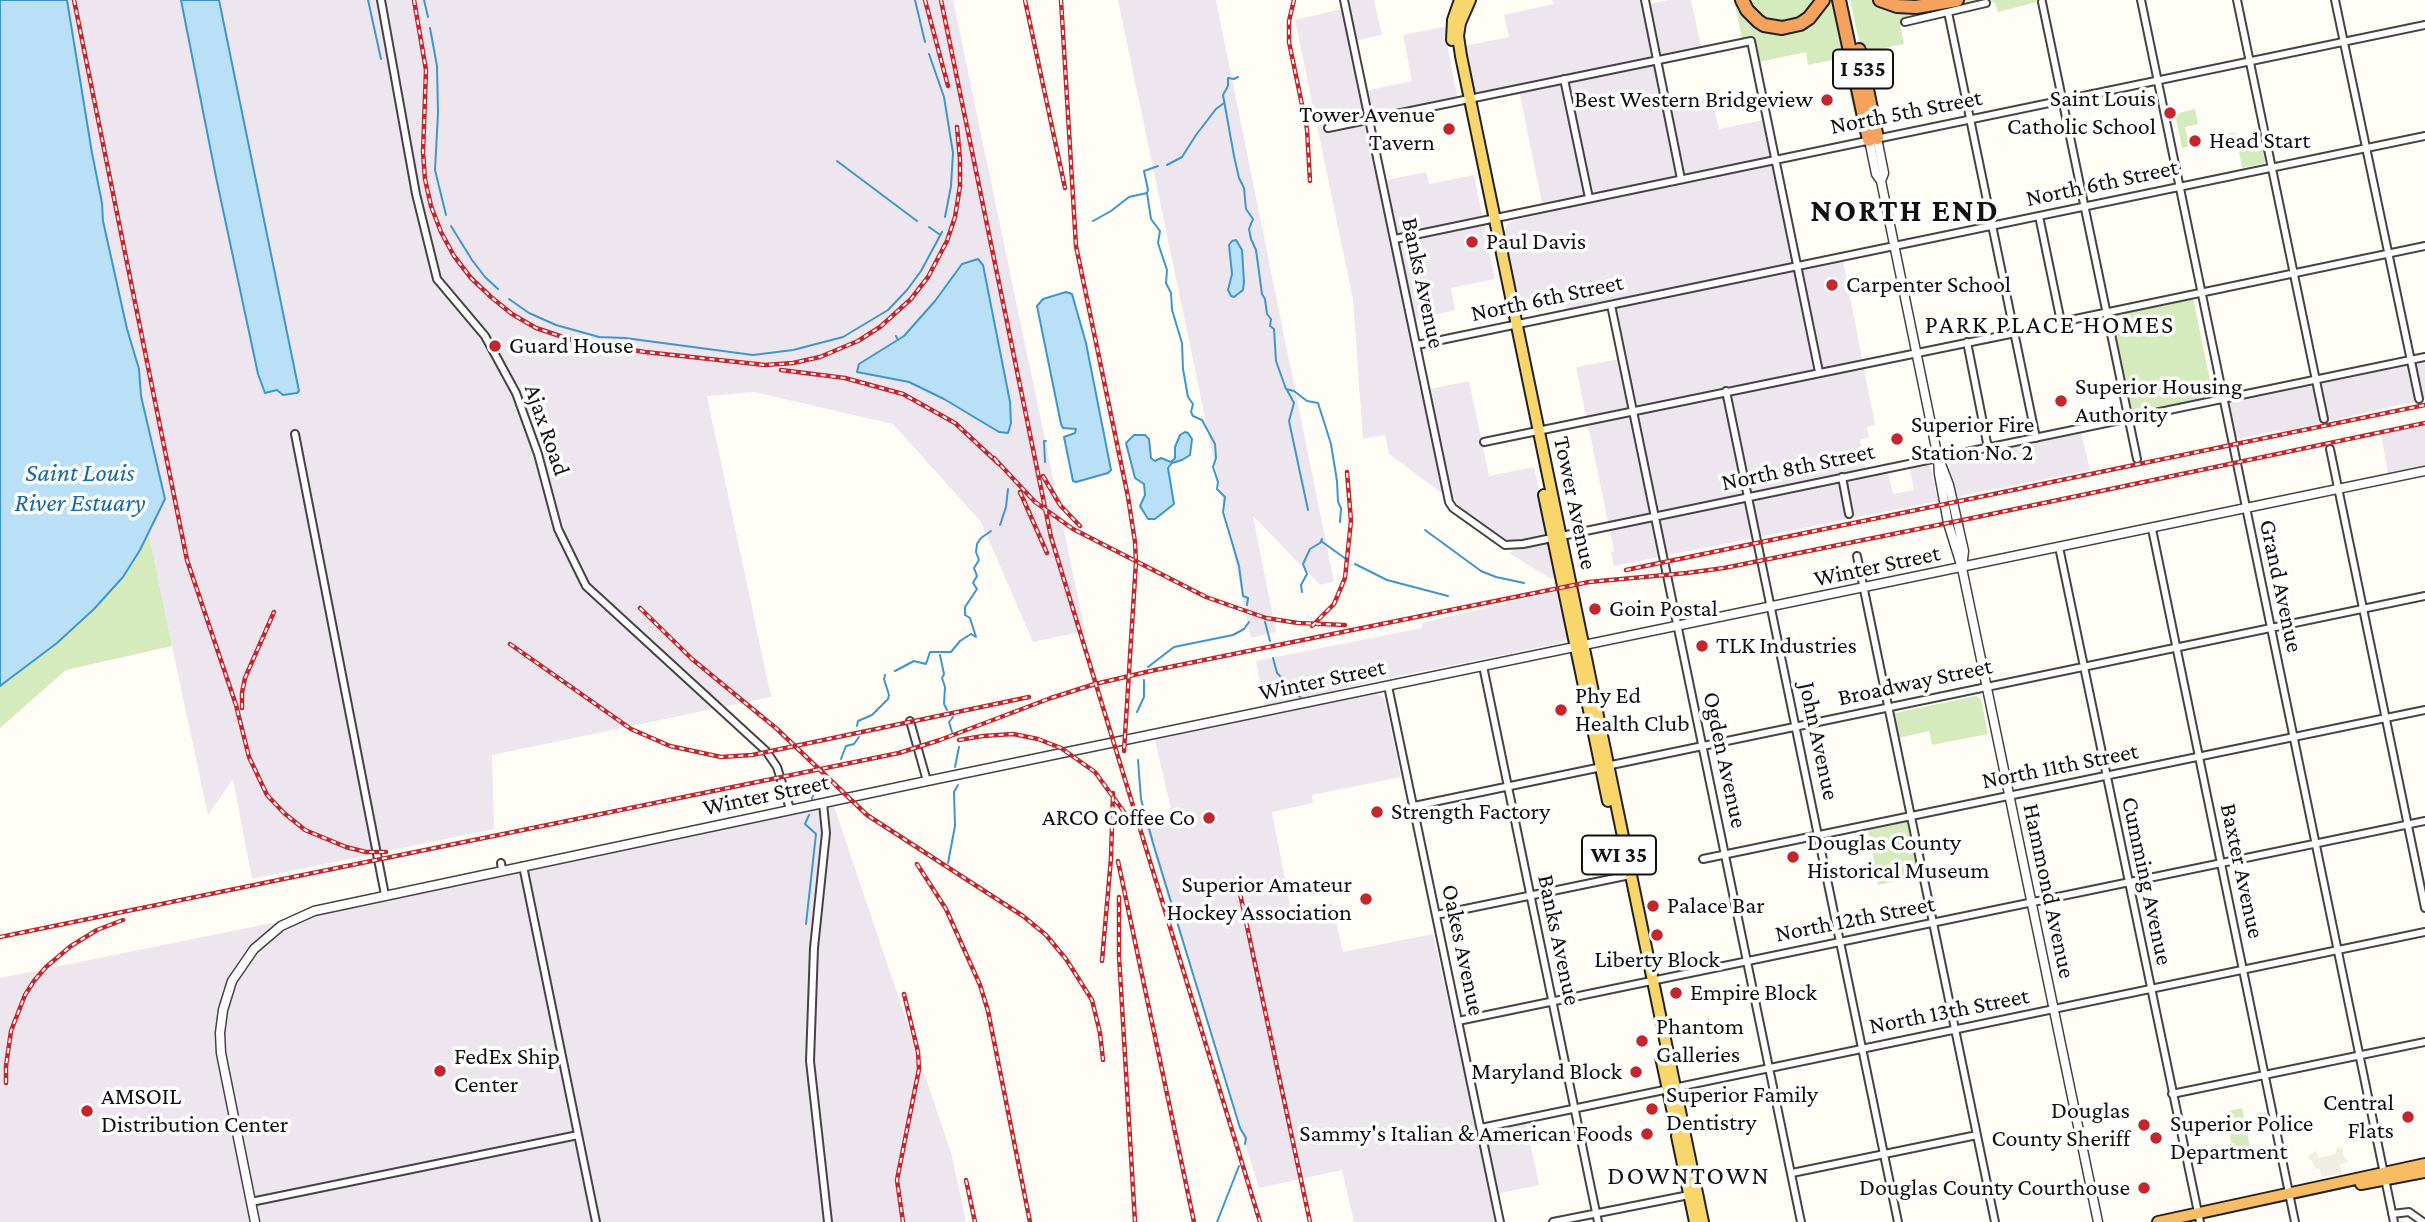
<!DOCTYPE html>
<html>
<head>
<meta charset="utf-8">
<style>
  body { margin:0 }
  canvas { display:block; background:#fffdf5 }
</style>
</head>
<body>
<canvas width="2425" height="1222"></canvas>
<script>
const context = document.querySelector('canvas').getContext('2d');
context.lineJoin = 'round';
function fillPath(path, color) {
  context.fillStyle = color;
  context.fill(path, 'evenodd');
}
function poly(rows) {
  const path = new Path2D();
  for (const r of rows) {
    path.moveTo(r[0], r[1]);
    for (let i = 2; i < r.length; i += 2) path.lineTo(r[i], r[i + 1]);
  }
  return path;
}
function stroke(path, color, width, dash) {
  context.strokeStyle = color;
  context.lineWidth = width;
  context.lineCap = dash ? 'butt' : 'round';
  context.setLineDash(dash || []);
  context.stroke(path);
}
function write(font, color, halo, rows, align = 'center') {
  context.font = font + ' "Crimson Pro",serif';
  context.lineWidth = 7;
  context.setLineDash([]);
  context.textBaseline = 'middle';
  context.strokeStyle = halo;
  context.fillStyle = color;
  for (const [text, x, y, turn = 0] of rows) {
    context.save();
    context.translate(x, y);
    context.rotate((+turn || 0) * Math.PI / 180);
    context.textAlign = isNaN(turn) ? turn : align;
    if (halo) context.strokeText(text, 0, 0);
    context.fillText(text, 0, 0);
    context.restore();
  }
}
fillPath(poly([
  [67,0,181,0,216,177,277,390,299,391,219,0,953,0,1085,631,1033,642,981,522,893,424,754,392,707,396,771,697,492,755,494,829,252,879,233,779,208,815,172,646,149,534,165,499,141,396,139,369,127,329,103,221,102,203,92,153],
  [1118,0,1216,0,1334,582,1320,585,1253,516,1276,632,1251,638],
  [1349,0,1374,0,1382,35,1349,42,1360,92,1412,81,1403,35,1448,26,1448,48,1457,96,1363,117,1377,182,1426,172,1429,184,1474,175,1495,279,1451,288,1455,310,1406,322,1420,391,1469,381,1489,476,1534,467,1548,528,1545,533,1548,544,1551,547,1557,578,1551,579,1509,553,1513,551,1511,541,1501,538,1461,509,1456,503,1452,492,1443,494,1389,454,1385,435,1363,439,1353,299,1295,20,1350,7],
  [1552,0,1640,0,1642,6,1668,0,1691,0,1701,47,1652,57,1663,107,1712,98,1719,129,1763,120,1794,271,1843,261,1875,425,1867,427,1869,437,1860,440,1867,477,1888,473,1893,494,1914,490,1910,468,1930,465,1938,501,1614,566,1611,552,1614,551,1576,367,1626,358,1614,299,1566,309,1560,293,1516,302,1502,234,1508,224,1513,221,1544,213,1518,85,1473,93,1464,46,1509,37,1504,15,1553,4],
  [2425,357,2425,399,2281,432,2280,430,2240,438,2230,433,2222,399],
  [2425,425,2425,471,2389,480,2381,434],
  [2081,432,2090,470,1955,497,1948,460],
  [1559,591,1568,634,1565,641,1556,644,1379,680,1265,707,1256,661,1422,628,1422,623],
  [1376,693,1384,697,1401,777,1312,795,1313,803,1272,812,1291,911,1332,903,1343,952,1433,934,1477,1132,1526,1122,1539,1185,1491,1195,1496,1222,1354,1222,1342,1170,1259,1188,1145,825,1173,818,1154,736],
  [834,806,952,1156,966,1222,259,1222,226,1061,225,1027,231,999,242,972,251,959,275,936,311,916,341,907],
  [277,922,247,949,234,967,222,995,217,1016,218,1063,250,1222,0,1222,0,978]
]), '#eee6ef');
fillPath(poly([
  [1734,0,1740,0,1782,32,1827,0,1837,0,1859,134,1841,58,1808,65,1806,52,1759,62,1753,36,1742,38],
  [1745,0,1819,0,1795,22,1768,22],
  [1850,0,1874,0,1885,6,1923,9,1965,0,2045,0,1998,12,1995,3,1987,0,1902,21,1900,25,1904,44,1868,51,1883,131,1879,128],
  [2195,109,2198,124,2185,127,2189,146,2182,148,2175,114],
  [2261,141,2265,163,2242,168,2238,146],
  [2193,298,2213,395,2209,398,2133,414,2112,325,2112,315],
  [149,534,172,646,66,670,0,728,0,686,10,680,23,667,43,655,94,609,123,577],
  [1976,696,1981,699,1988,734,1932,745,1929,731,1898,738,1895,713],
  [1902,821,1908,822,1920,876,1878,885,1868,829],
  [2242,1108,2251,1152,2234,1156,2225,1112]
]), '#d5ebbd');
fillPath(poly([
  [2235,132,2238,146,2222,149,2219,135]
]), '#e6f2cf');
fillPath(poly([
  [2342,1147,2344,1157,2349,1162,2340,1164,2342,1173,2321,1177,2320,1169,2315,1169,2313,1162,2308,1158,2309,1155,2316,1151,2319,1158,2335,1154,2337,1148]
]), '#f1ede2');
const water = poly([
  [0,0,67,0,92,153,102,203,103,221,127,329,139,369,141,396,165,499,140,550,123,577,94,609,57,643,0,686,0,0],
  [181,0,219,0,299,391,297,393,283,395,277,390,265,393,258,374,216,177,181,0],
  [1236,240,1242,250,1244,282,1243,290,1234,297,1231,296,1228,290,1232,274,1229,245,1232,241,1236,240],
  [978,259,983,265,1010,402,1011,423,1008,433,999,432,944,399,909,382,857,372,859,364,904,336,935,301,962,264,978,259],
  [1066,292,1072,294,1086,343,1111,470,1108,473,1076,482,1073,481,1064,437,1075,433,1076,429,1063,428,1061,424,1037,306,1043,299,1066,292],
  [1185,432,1188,433,1192,439,1190,455,1182,460,1172,463,1168,468,1174,504,1155,519,1148,519,1140,506,1145,495,1144,484,1135,478,1126,443,1134,435,1145,435,1149,439,1151,458,1155,461,1161,458,1171,462,1175,458,1175,447,1180,435,1185,432]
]);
fillPath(water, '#b9e0f7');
stroke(water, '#3f96cf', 2);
stroke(poly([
  [368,0,381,59],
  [424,0,428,17],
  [915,0,925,42],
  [430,28,437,66,438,113,435,170,446,215],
  [929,54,944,97,953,153,951,186,945,217],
  [1238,77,1234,79,1228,78,1228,86,1223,95,1234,156,1239,178,1244,188,1246,209,1253,219,1249,229,1251,239,1256,250,1262,294,1265,299,1267,314,1271,319,1270,326,1274,329,1276,361,1286,389,1294,391,1307,401,1318,403,1331,444,1337,481,1338,502,1341,508,1340,522],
  [837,161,917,221],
  [1167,165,1182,157,1196,135,1216,109,1224,103],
  [1147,193,1151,219,1160,231,1158,243,1167,270,1166,283,1171,293,1172,310,1182,343,1183,369,1188,397,1193,404,1191,412,1193,416,1202,420,1215,444,1216,458,1213,467,1218,482,1217,489,1225,497,1223,512,1239,566,1243,596,1248,598,1247,605],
  [1093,221,1111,211,1129,197,1147,193,1148,190,1144,171,1158,166],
  [451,226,472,260,485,277,498,289],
  [929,227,939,234],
  [509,299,529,313,556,325,599,337,625,338,753,355,793,350,843,337,888,310,907,290,921,271,942,232],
  [896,336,898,340],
  [1287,390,1294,403,1289,421,1308,510],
  [1045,462,1044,441,1046,441],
  [1000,525,1006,507,1008,489],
  [1425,530,1481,571,1496,577,1524,583],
  [1321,541,1346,559],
  [1355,564,1387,580,1448,596],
  [1302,592,1301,585,1307,574,1303,564,1310,549,1320,543,1322,539],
  [1265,622,1270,641],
  [940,655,944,674,942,678,945,687,944,704,947,710],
  [1273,658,1277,673,1302,699],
  [1148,667,1174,647,1233,635,1244,629,1249,622],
  [895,671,914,661,926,664,930,652,951,652,960,641,971,634,976,637,970,618,965,615,965,607,977,589,973,583,977,576,974,568,979,560,976,552,977,544,981,538,991,531],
  [1137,712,1144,697,1144,680],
  [857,726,858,721,872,715,888,699,889,695,884,679,885,675],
  [952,732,949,722,953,717],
  [841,759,846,746,854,744,859,737],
  [1138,760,1141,799,1153,843,1240,1128,1246,1138,1245,1144],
  [955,767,959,747],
  [812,799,816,783],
  [948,863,955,826,954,792,958,785],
  [806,924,816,834,805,824,809,815],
  [1217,1222,1239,1166]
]), '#3f96cf', 2);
const minor = poly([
  [381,0,416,194,437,279,485,336,516,393,538,454,558,529,586,586,766,751,777,767,790,809],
  [1344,0,1449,502,1453,508,1505,545,1523,544,2425,357],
  [1645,0,1681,179],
  [2141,0,2394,1222],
  [2237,0,2324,419],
  [2335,0,2419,399],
  [2042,2,2137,459],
  [1948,12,2036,438],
  [1905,22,1986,3],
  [1564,79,1589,198],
  [1328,128,1751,41,1819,372],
  [2039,216,2061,322,2425,246],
  [1395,239,2425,25],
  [1611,305,1801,1222],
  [1967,342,1988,448],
  [1417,345,2425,136],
  [1726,391,1898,1222],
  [295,434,385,895],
  [1484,442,2015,333],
  [2330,449,2425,908],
  [1842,477,1849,514],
  [2152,529,2295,1222],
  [2059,547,2200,1222],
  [1857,556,1995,1222],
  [1483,666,1598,1222],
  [1388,686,1500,1222],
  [910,721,927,781],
  [823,803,826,833,814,948,810,1061,828,1222],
  [1414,806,2425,596],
  [1703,859,2425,710],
  [501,863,502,870],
  [523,866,596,1222],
  [1436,915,1630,875],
  [1458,1021,2425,821],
  [2172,1094,2425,1042],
  [1481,1128,2425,932],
  [1792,1173,1977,1135],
  [251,1202,578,1135],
  [2392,1214,2409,1212,2423,1222],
  [1553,1222,1689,1195]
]);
const tertiary = poly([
  [1877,138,1884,173,1881,181],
  [1869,140,1876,174,1881,181,1938,458,1939,474,1948,523,1962,568,2098,1222],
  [1939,459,1949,485,1964,551,1962,568],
  [255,1222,221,1053,220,1033,223,1010,232,981,254,949,281,926,314,911,927,781,2425,471]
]);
const primary = poly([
  [1470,0,1460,23,1458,36,1461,56,1703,1222],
  [1452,40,1453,20,1460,0],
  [1544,495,1608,801],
  [1661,1057,1673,1113],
  [1677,1136,1695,1222]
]);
const trunk = poly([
  [2361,1184,2425,1172],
  [2158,1222,2425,1164]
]);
const motorway = poly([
  [1742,0,1747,10,1758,21,1764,25,1782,28,1800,24,1809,18,1823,0],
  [1839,0,1869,140],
  [1880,0,1897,6,1916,7,1957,0],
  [1859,50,1877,138]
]);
stroke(minor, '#444', 10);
stroke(tertiary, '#444', 11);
stroke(primary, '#222', 14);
stroke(trunk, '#222', 14);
stroke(motorway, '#222', 16);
stroke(minor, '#fff', 6);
stroke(tertiary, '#fff', 8);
stroke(primary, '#f9d66b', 10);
stroke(trunk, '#f7bc64', 10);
stroke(motorway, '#f5a25d', 12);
const rail = poly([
  [74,0,187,560,236,705,249,757,267,795,284,813,305,830,346,847,366,852,386,852],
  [414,0,426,70,423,152,425,179,431,206,441,232,454,256,471,278,491,297,512,314,536,328,575,341,645,352,765,365,793,363,820,357,858,341,880,327,911,299,928,277,947,241,955,217,960,186,960,159,957,127],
  [925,0,948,86],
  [941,0,1051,537,1260,1222],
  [1025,0,1065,188],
  [1061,0,1076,246,1128,497,1135,542,1136,562,1124,751],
  [1294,0,1289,21,1289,42,1307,129,1310,181],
  [781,370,845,378,903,394,955,423,999,464],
  [994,458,1035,502,1073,529,1206,597,1266,618,1298,623,1345,625],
  [1043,476,1060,505,1080,526],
  [1020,492,1047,553],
  [1626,570,2425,405],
  [640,608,692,659,777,729,867,815,1023,916,1046,935,1066,959,1092,1000,1100,1033,1103,1060],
  [1312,626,1334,604,1345,578,1351,521,1347,472],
  [510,644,631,729,670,746,721,757,752,755,1029,697],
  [242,708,242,693,245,678,274,612],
  [959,740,983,736,1013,734,1038,739,1061,748,1095,772,1132,823],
  [1118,861,1194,1222],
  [917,864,946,909,980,985,988,1011,1030,1222],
  [1238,884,1310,1222],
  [1119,897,1119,956,1135,1222],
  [0,937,899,753,940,740,1051,698,1095,684,1155,670,1589,582,1687,573,1724,568,1963,520,2425,423],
  [1102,961,1111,858,1113,793],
  [6,1083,6,1066,11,1031,25,995,34,981,46,967,71,946,97,930,123,920],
  [966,1180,975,1222],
  [903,1222,897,1180,919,1069,918,1052,904,994]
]);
stroke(rail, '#c4262e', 4.5);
stroke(rail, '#fff', 2, [5]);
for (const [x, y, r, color] of [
  [1827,100,7,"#c4262e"],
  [2170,113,7,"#c4262e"],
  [1449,129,7,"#c4262e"],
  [2195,141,7,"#c4262e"],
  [1472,242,7,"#c4262e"],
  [1832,285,7,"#c4262e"],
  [495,346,7,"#c4262e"],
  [2061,401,7,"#c4262e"],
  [1897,439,7,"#c4262e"],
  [1595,609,7,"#c4262e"],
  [1702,646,7,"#c4262e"],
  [1561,710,7,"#c4262e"],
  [1377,812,7,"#c4262e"],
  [1209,818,7,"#c4262e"],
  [1793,857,7,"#c4262e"],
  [1366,899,7,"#c4262e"],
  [1653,906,7,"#c4262e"],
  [1657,935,7,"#c4262e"],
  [1676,993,7,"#c4262e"],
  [1642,1041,7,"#c4262e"],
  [440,1071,7,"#c4262e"],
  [1636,1072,7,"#c4262e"],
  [1652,1109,7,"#c4262e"],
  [87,1111,7,"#c4262e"],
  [2408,1117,7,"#c4262e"],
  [2144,1125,7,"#c4262e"],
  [1647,1134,7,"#c4262e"],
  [2156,1138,7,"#c4262e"],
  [2144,1188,7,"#c4262e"]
]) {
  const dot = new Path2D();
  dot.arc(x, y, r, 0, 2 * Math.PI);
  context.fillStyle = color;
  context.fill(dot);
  stroke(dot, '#fff', 2.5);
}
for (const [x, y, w] of [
  [1863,69,60],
  [1619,855,74]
]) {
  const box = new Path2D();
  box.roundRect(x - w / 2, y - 19.5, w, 39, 5);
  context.fillStyle = '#fff';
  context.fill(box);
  stroke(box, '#111', 2);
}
write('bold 23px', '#111', null, [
  ["I 535",1863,69],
  ["WI 35",1619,855]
]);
write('24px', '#111', '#fff', [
  ["Saint Louis",2156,99,"right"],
  ["Catholic School",2156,127,"right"],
  ["Best Western Bridgeview",1813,100,"right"],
  ["Tower Avenue",1435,115,"right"],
  ["Tavern",1435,143,"right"],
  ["Head Start",2209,141],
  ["Paul Davis",1486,242],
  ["Carpenter School",1846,285],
  ["Guard House",509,346],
  ["Superior Housing",2075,387],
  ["Authority",2075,415],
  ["Superior Fire",1911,425],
  ["Station No. 2",1911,453],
  ["Goin Postal",1609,609],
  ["TLK Industries",1716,646],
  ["Phy Ed",1575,696],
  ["Health Club",1575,724],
  ["Strength Factory",1391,812],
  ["ARCO Coffee Co",1195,818,"right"],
  ["Douglas County",1807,843],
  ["Historical Museum",1807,871],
  ["Superior Amateur",1352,885,"right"],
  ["Hockey Association",1352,913,"right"],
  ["Palace Bar",1667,906],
  ["Liberty Block",1657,960,"center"],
  ["Empire Block",1690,993],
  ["Phantom",1656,1027],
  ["Galleries",1656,1055],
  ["FedEx Ship",454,1057],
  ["Center",454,1085],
  ["Maryland Block",1622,1072,"right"],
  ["Superior Family",1666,1095],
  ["Dentistry",1666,1123],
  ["AMSOIL",101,1097],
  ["Distribution Center",101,1125],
  ["Central",2394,1103,"right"],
  ["Flats",2394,1131,"right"],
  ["Douglas",2130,1111,"right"],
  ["County Sheriff",2130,1139,"right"],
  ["Superior Police",2170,1124],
  ["Department",2170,1152],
  ["Sammy's Italian & American Foods",1633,1134,"right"],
  ["Douglas County Courthouse",2130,1188,"right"]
], 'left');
write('24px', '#111', '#fff', [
  ["North 5th Street",1906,112,-11],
  ["North 6th Street",2102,183,-12],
  ["Banks Avenue",1423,283,78],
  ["North 6th Street",1547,298,-12],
  ["Ajax Road",547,430,71],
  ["North 8th Street",1798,467,-12],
  ["Tower Avenue",1575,503,78],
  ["Winter Street",1877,566,-12],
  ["Grand Avenue",2281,586,78],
  ["Winter Street",1322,680,-12],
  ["Broadway Street",1915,682,-12],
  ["John Avenue",1819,741,78],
  ["Ogden Avenue",1725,760,78],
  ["North 11th Street",2060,766,-11],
  ["Winter Street",766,795,-12],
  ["Baxter Avenue",2242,871,78],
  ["Cumming Avenue",2147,881,78],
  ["Hammond Avenue",2049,891,78],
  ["North 12th Street",1855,919,-11],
  ["Banks Avenue",1559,940,78],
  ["Oakes Avenue",1463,950,78],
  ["North 13th Street",1949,1011,-11]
]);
context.letterSpacing = '2px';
write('26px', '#111', '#fff', [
  ["PARK PLACE HOMES",2050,325],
  ["DOWNTOWN",1689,1176]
]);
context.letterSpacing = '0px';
write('italic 26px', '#1768a6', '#fff', [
  ["Saint Louis",80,473],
  ["River Estuary",80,503]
]);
context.letterSpacing = '2px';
write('bold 32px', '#111', '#fff', [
  ["NORTH END",1905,211]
]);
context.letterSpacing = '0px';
</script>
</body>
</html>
